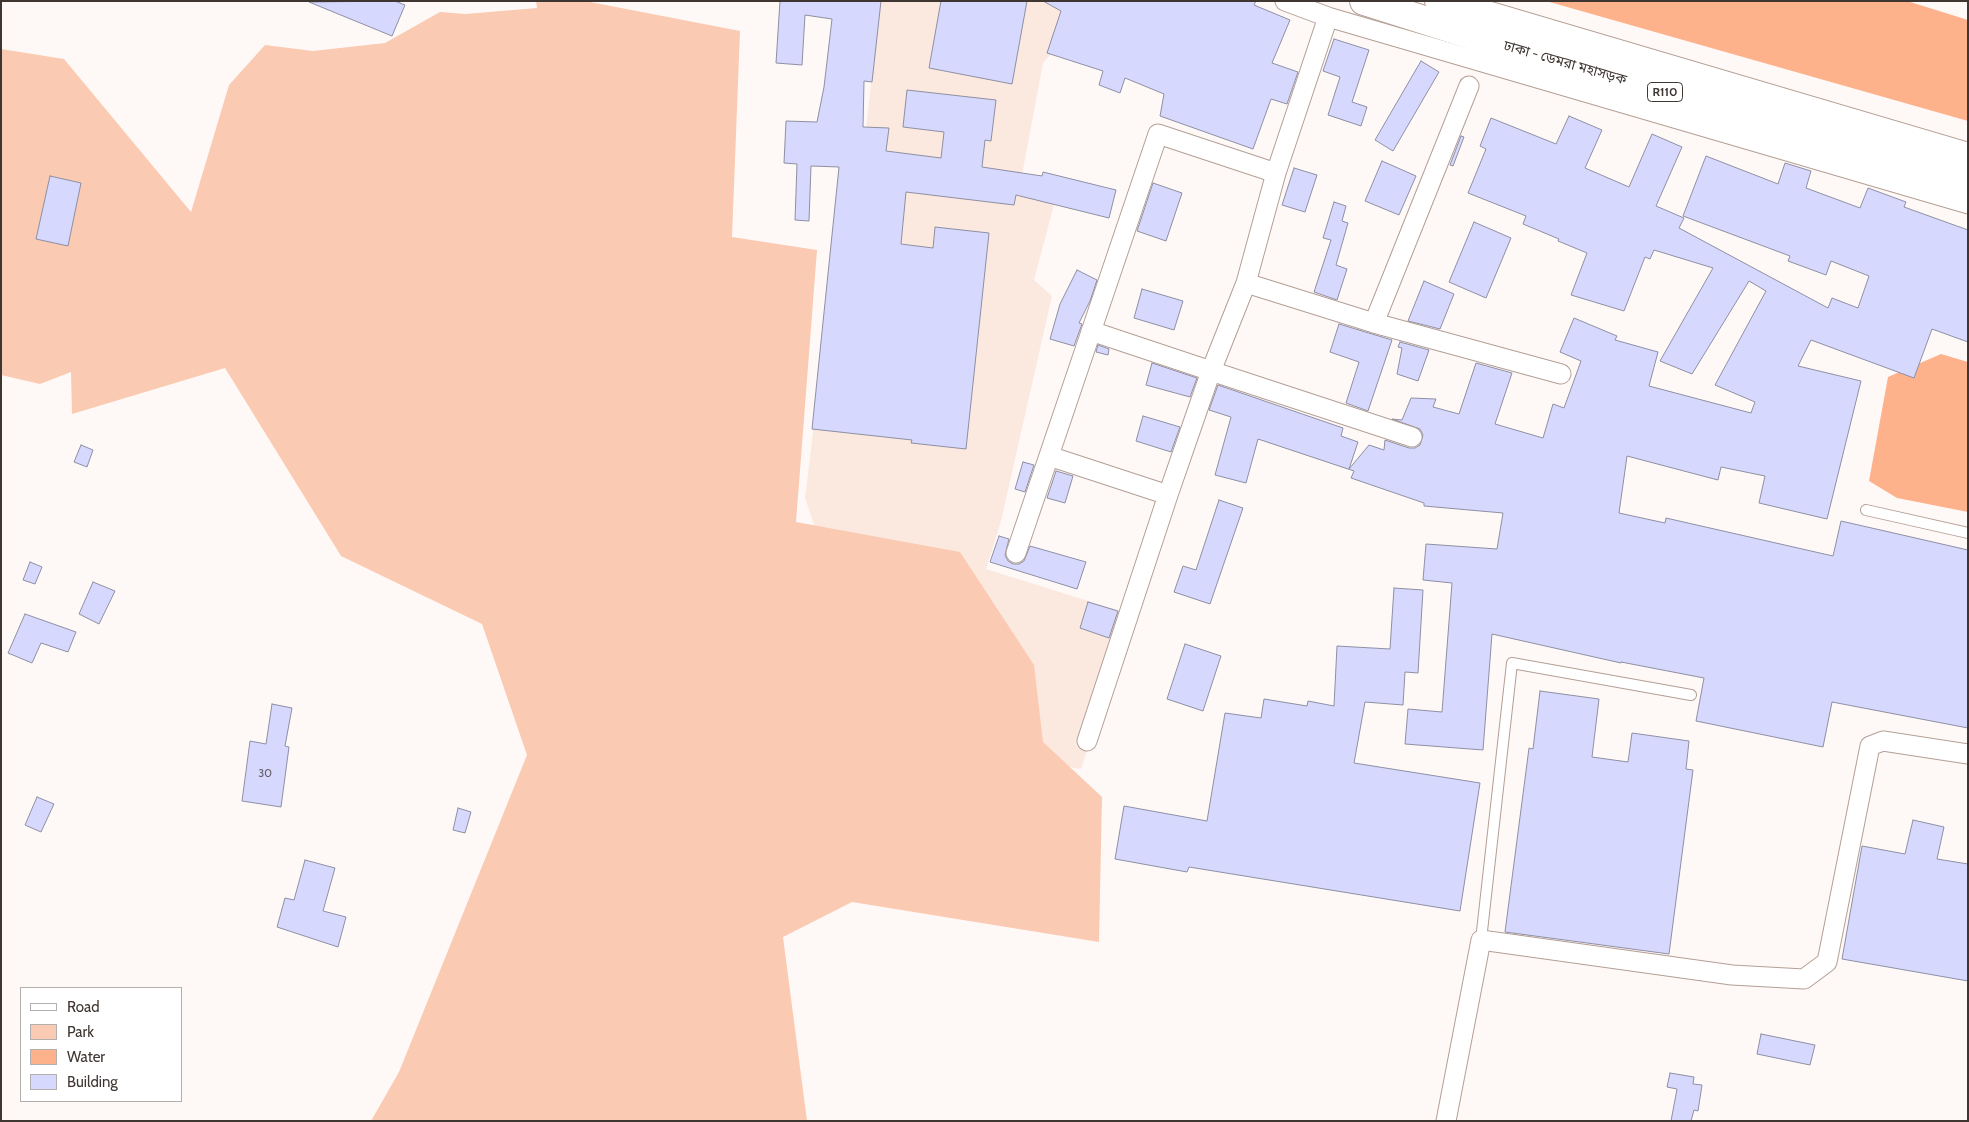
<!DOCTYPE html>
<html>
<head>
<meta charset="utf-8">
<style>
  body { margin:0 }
  #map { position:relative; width:1969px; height:1122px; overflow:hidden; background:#fef9f7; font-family:Cabin,sans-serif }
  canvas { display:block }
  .frame { position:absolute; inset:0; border:2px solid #3f3632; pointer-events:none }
  .legend { position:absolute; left:20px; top:987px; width:162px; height:115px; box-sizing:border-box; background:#fff; border:1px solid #b2afad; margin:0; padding:6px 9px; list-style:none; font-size:15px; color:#3f3632 }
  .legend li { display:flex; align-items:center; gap:10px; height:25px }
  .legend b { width:25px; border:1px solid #b2afad }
</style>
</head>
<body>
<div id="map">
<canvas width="1969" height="1122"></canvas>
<div class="frame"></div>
<ul class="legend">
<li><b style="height:6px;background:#fff"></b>Road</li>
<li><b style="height:14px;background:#fbcab2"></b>Park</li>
<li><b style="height:14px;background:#feb28c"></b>Water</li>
<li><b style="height:14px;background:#d6d8fe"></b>Building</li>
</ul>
</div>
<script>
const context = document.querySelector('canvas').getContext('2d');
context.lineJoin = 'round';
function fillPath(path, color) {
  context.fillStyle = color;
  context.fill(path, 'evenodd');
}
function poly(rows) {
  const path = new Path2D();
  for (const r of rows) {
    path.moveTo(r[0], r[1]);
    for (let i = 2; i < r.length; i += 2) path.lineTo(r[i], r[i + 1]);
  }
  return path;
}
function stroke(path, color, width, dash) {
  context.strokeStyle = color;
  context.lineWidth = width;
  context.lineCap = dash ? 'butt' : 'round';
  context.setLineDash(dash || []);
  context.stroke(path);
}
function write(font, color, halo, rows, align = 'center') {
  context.font = font + ' Cabin,"Noto Sans Bengali",sans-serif';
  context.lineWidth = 4.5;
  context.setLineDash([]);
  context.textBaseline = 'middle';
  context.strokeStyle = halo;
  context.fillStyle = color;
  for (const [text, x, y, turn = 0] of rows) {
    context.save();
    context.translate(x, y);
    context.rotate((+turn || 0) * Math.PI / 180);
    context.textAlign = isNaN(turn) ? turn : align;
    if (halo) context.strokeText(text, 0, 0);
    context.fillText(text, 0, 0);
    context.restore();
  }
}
fillPath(poly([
  [880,1,1073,1,1063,40,1043,63,1022,175,1059,186,1034,280,1052,296,1001,521,986,569,1130,614,1081,769,996,755,874,702,805,498,833,268,851,268]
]), '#fbe9e0');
fillPath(poly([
  [536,1,585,1,740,31,732,237,817,250,796,522,960,552,1034,665,1043,742,1102,797,1099,942,852,902,783,937,807,1121,371,1121,399,1072,527,755,482,624,341,556,225,368,72,414,71,372,40,384,1,375,1,49,64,59,191,212,229,85,265,45,313,51,385,43,440,12,466,14,537,8]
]), '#fbcab2');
fillPath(poly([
  [1546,1,1907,1,1968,20,1968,121],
  [1941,354,1968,362,1968,512,1897,498,1869,481,1888,377]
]), '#feb28c');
const building = poly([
  [395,1,405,5,392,36,309,2,395,1],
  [780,1,881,1,872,82,864,81,863,127,889,128,886,151,941,158,944,132,903,127,907,90,996,100,991,141,985,140,982,167,1042,176,1043,172,1116,190,1109,218,1016,195,1014,205,906,192,901,244,933,248,935,227,989,233,966,449,911,443,912,440,812,429,839,167,811,166,809,221,795,220,797,164,784,163,786,121,817,122,824,87,832,19,805,15,802,65,776,63,780,1],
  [941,1,1027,1,1012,84,929,68,941,1],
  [1043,1,1256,1,1254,5,1290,20,1272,63,1298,72,1287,104,1271,99,1253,149,1160,116,1164,94,1125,78,1120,93,1099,85,1103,71,1047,53,1061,11,1043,1],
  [1334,39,1369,50,1352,102,1367,107,1361,126,1328,115,1340,77,1323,71,1334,39],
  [1421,61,1439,72,1393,151,1375,140,1421,61],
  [1569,116,1602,130,1585,168,1629,187,1652,134,1682,147,1656,206,1684,218,1679,228,1828,308,1832,298,1858,308,1869,276,1831,261,1826,275,1788,261,1790,256,1683,216,1706,156,1778,184,1785,163,1811,171,1806,188,1860,208,1868,188,1906,202,1904,207,1968,230,1968,342,1932,329,1914,378,1811,340,1798,366,1861,381,1827,519,1759,503,1765,476,1721,467,1718,480,1627,456,1619,513,1665,523,1666,518,1833,556,1841,521,1968,550,1968,728,1832,702,1823,747,1696,721,1704,678,1621,662,1621,663,1492,634,1483,750,1405,744,1408,709,1442,712,1452,583,1423,580,1426,544,1497,549,1503,513,1424,506,1424,503,1351,478,1354,471,1258,439,1246,483,1215,475,1231,417,1209,410,1218,385,1343,428,1341,436,1358,442,1349,469,1369,445,1384,450,1385,440,1409,448,1415,448,1420,445,1423,435,1420,429,1392,419,1402,420,1411,398,1436,399,1433,407,1459,414,1476,363,1512,373,1495,424,1543,438,1553,404,1564,408,1581,361,1560,352,1574,318,1617,336,1615,340,1658,352,1649,386,1751,413,1755,402,1715,385,1766,291,1749,281,1692,374,1660,361,1713,268,1654,250,1650,259,1645,257,1624,311,1571,295,1587,253,1558,241,1559,239,1523,224,1526,216,1468,193,1486,149,1480,146,1491,118,1556,144,1569,116],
  [1461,136,1464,137,1453,166,1450,165,1461,136],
  [1382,161,1416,176,1399,215,1365,201,1382,161],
  [1294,168,1317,175,1305,212,1282,205,1294,168],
  [50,176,81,183,68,246,36,239,50,176],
  [1153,183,1182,193,1166,241,1137,231,1153,183],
  [1334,202,1346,206,1342,221,1348,223,1336,265,1347,269,1337,300,1314,292,1331,240,1323,238,1334,202],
  [1474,222,1511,238,1486,298,1449,282,1474,222],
  [1077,270,1097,280,1090,301,1079,323,1082,324,1074,346,1050,339,1060,304,1077,270],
  [1424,281,1454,294,1440,329,1408,321,1424,281],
  [1142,289,1183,301,1174,330,1134,318,1142,289],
  [1339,324,1392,340,1368,411,1346,403,1359,362,1330,352,1339,324],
  [1400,342,1429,350,1418,381,1397,374,1402,348,1398,347,1400,342],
  [1098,345,1109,349,1108,355,1096,352,1098,345],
  [1152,363,1197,378,1190,397,1146,385,1152,363],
  [1143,416,1180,427,1171,452,1136,441,1143,416],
  [81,445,93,450,87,467,74,462,81,445],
  [1023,462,1034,465,1025,492,1015,489,1023,462],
  [1056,471,1073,476,1065,503,1047,498,1056,471],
  [1219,500,1243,508,1210,604,1174,592,1183,566,1196,570,1219,500],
  [999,536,1009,539,1005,555,1008,561,1013,564,1019,564,1024,561,1030,546,1086,562,1077,589,990,562,999,536],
  [30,562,42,567,35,584,23,580,30,562],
  [93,582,115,591,99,624,79,614,93,582],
  [1394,588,1423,590,1418,673,1405,672,1403,705,1365,702,1354,763,1480,783,1460,911,1189,867,1187,872,1115,859,1124,806,1207,821,1225,713,1261,718,1264,699,1307,706,1308,701,1334,706,1337,646,1390,649,1394,588],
  [1088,602,1118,611,1109,638,1080,628,1088,602],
  [25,614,76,632,68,652,41,643,32,663,8,653,25,614],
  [1185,644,1221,656,1203,711,1167,699,1185,644],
  [1540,691,1599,699,1592,757,1628,762,1632,733,1689,741,1686,769,1693,770,1669,954,1505,932,1529,748,1533,749,1540,691],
  [272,704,292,708,285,746,289,747,281,807,242,801,250,741,266,744,272,704],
  [37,797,54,804,41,832,25,825,37,797],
  [458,808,471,812,465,833,453,830,458,808],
  [1913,820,1944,827,1937,859,1968,864,1968,981,1842,959,1862,846,1905,854,1913,820],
  [305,860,335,868,323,911,346,917,338,947,277,927,285,898,294,900,305,860],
  [1761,1034,1815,1045,1810,1065,1757,1054,1761,1034],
  [1670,1073,1694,1077,1693,1084,1702,1085,1698,1111,1694,1110,1691,1121,1671,1121,1677,1089,1667,1087,1670,1073]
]);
fillPath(building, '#d6d8fe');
stroke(building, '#8e8fa3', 1);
const service = poly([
  [1866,510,1968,533],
  [1481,940,1512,663,1691,695]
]);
const minor = poly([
  [1285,1,1328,17,1968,204],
  [1328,17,1276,173,1246,283,1211,371,1412,437],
  [1246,283,1374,323,1561,374],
  [1374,323,1469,86],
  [1049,456,1168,495],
  [1016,553,1158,134,1276,173],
  [1087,741,1168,495,1211,371,1091,331],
  [1446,1121,1481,940,1732,975,1804,979,1827,962,1870,746,1883,741,1968,754]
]);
const primary = poly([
  [1364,1,1487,40,1968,181],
  [1439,1,1968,157]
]);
stroke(service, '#b49f95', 12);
stroke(minor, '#b49f95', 21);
stroke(primary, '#b49f95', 30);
stroke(service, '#fff', 10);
stroke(minor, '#fff', 19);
stroke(primary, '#fff', 28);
write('11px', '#655e65', null, [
  ["30",265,774]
]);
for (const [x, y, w] of [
  [1665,92,35]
]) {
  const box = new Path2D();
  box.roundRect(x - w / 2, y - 9.5, w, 19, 4);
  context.fillStyle = '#fff';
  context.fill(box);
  stroke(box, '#3f3632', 1);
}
write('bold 12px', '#3f3632', null, [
  ["R110",1665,92]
]);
write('14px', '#3f3632', '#fff', [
  ["ঢাকা - ডেমরা মহাসড়ক",1565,63,16]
]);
</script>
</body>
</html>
